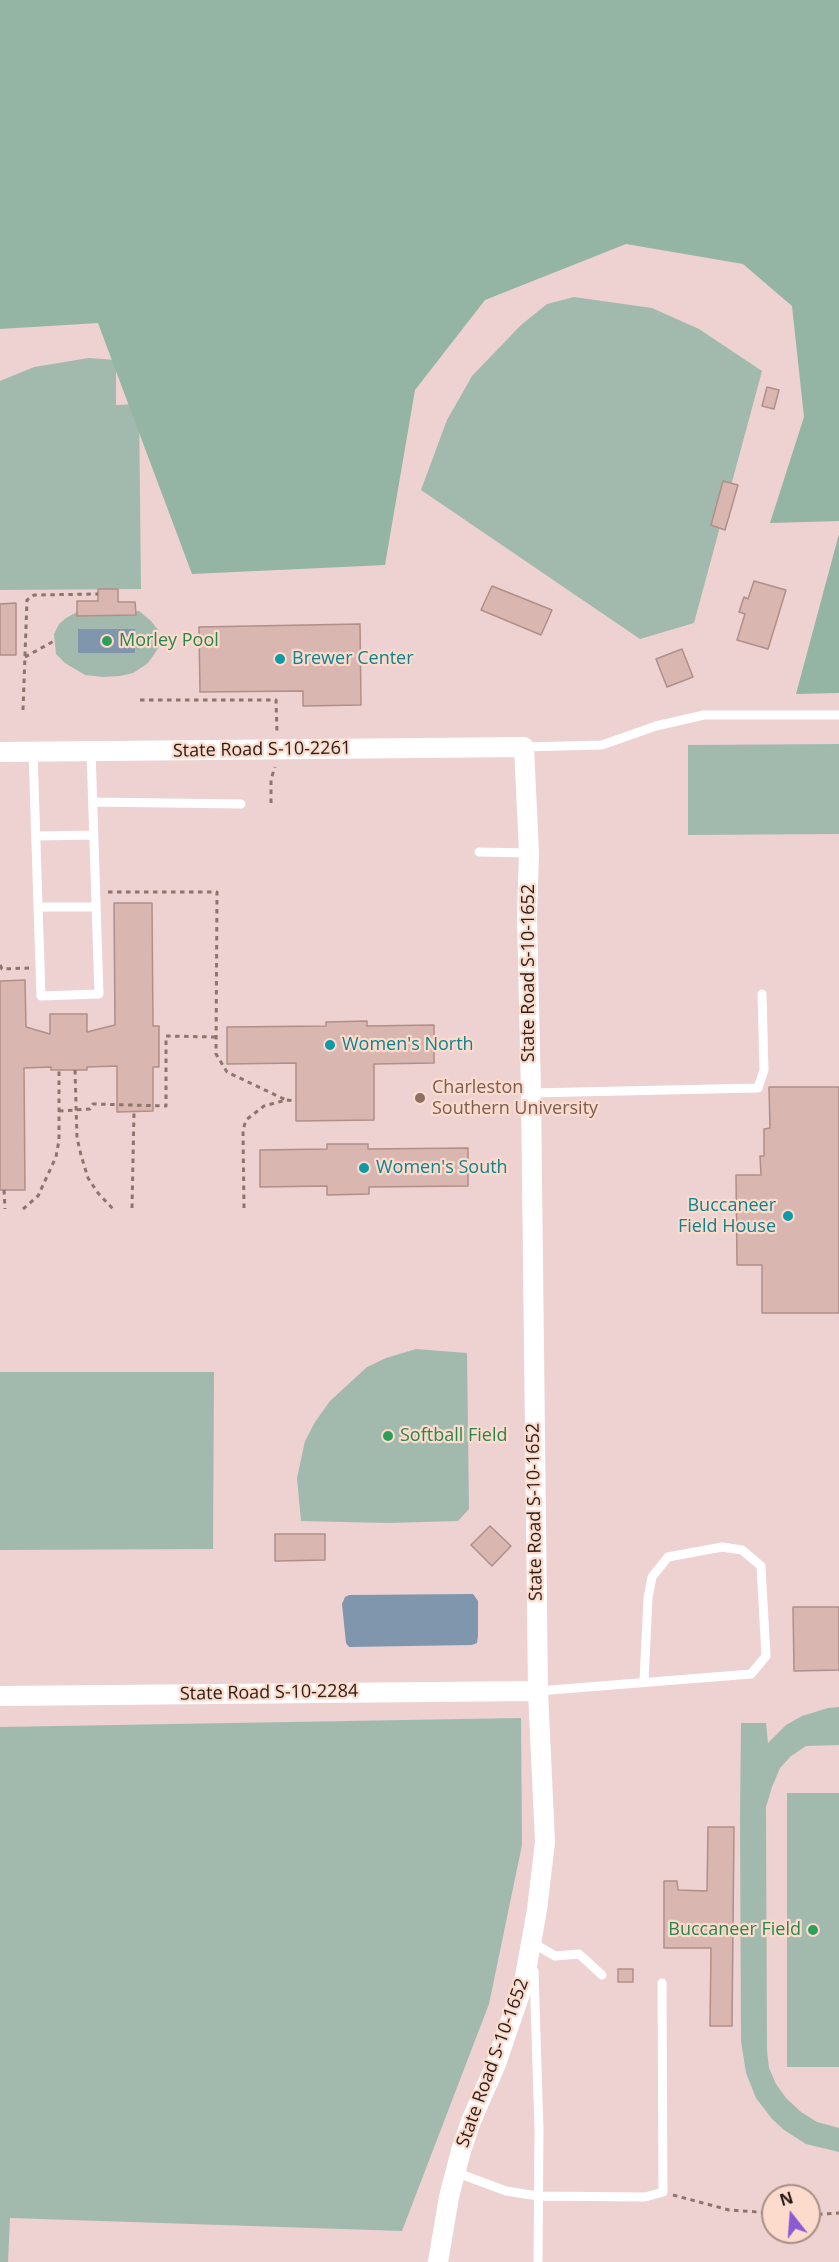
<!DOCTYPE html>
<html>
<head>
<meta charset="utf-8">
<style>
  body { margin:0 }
  #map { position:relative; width:839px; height:2262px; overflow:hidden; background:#fddbcc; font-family:"Open Sans",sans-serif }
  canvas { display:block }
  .north { position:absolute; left:761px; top:2184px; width:60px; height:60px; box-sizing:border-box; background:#fddbcc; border:2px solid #a88f84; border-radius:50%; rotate:343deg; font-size:16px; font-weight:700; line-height:24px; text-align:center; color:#291d17 }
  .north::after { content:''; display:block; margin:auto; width:21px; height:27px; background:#8b5bd4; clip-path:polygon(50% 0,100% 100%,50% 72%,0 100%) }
</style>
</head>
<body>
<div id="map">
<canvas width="839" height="2262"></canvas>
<div class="north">N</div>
</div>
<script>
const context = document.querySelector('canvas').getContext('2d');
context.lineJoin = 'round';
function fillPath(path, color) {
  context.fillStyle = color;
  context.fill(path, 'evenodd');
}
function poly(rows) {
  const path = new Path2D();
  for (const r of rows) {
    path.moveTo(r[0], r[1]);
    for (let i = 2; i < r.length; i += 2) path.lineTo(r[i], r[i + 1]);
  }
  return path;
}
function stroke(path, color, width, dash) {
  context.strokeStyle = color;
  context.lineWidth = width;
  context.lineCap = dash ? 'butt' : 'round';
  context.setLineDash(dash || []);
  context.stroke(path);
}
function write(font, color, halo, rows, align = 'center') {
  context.font = font + ' "Open Sans",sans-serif';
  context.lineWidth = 4.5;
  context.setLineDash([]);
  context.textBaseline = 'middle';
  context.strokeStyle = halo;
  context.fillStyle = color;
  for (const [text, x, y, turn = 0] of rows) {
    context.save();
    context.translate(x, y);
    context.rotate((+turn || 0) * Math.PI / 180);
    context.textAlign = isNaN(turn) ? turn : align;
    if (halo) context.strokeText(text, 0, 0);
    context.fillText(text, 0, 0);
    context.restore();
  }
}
fillPath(poly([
  [0,0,839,0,839,2262,0,2262],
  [773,2196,809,2196,809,2232,773,2232]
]), '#edd2d1');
fillPath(poly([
  [574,297,652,308,699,329,762,371,694,623,640,639,421,490,447,420,472,376,521,325,547,304],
  [89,358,116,360,116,405,139,404,141,589,0,590,0,381,34,367],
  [136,611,139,611,151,621,158,630,159,639,159,647,153,656,147,664,133,673,120,676,103,677,85,675,65,663,56,654,54,634,59,624,66,618,77,612,77,616,135,615],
  [839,744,839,834,688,835,688,745],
  [416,1349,467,1353,469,1509,458,1521,388,1523,301,1521,297,1478,305,1441,315,1422,330,1401,367,1367,386,1358],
  [0,1372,214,1372,213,1549,0,1550],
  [839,1707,839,1745,806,1746,791,1756,780,1768,772,1787,766,1807,767,2050,769,2068,776,2084,786,2098,801,2112,817,2122,839,2128,839,2152,806,2144,784,2130,772,2119,756,2098,746,2073,741,2041,740,1818,741,1723,766,1723,768,1743,786,1725,802,1716,828,1708],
  [521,1718,522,1845,489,2004,402,2231,10,2218,8,2262,0,2262,0,1727],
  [787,1793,839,1793,839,2067,787,2067]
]), '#a2baad');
fillPath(poly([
  [0,0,839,0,839,521,770,523,804,417,792,306,743,264,626,244,485,300,415,390,385,565,192,574,98,323,0,329],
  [839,534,839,693,796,694]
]), '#94b5a4');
fillPath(poly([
  [78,629,135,629,135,653,78,653],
  [473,1594,478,1601,478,1636,477,1643,472,1645,349,1647,346,1643,342,1604,345,1597,349,1595]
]), '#7f96ad');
const building = poly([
  [767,387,779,390,774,409,762,406,767,387],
  [723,481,738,485,725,530,711,525,723,481],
  [754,581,786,590,768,649,737,640,745,614,739,612,744,597,748,599,754,581],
  [492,586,552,610,541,635,481,610,492,586],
  [98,589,118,589,118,602,135,602,136,615,77,616,77,601,98,601,98,589],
  [16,603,16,655,0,655,0,604,16,603],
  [360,624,361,705,303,706,303,691,200,692,199,627,360,624],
  [682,649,693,677,667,687,656,659,682,649],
  [114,903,152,903,153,1026,159,1026,159,1067,153,1067,153,1111,117,1112,117,1066,87,1067,87,1070,51,1070,51,1067,24,1068,25,1190,0,1190,0,981,25,980,26,1027,50,1034,50,1014,87,1014,87,1032,115,1025,114,903],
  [367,1021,367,1026,434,1025,434,1063,374,1064,374,1120,296,1121,296,1063,227,1064,227,1027,326,1026,326,1022,367,1021],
  [769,1087,839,1087,839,1313,762,1313,762,1265,737,1265,736,1175,761,1175,760,1156,764,1156,764,1129,770,1128,769,1087],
  [327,1144,368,1144,368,1149,468,1148,468,1186,369,1187,369,1194,327,1195,327,1186,260,1187,260,1150,327,1149,327,1144],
  [490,1526,511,1546,492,1566,471,1545,490,1526],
  [275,1534,325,1534,325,1560,275,1561,275,1534],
  [793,1607,839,1607,839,1670,794,1671,793,1607],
  [708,1827,734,1827,732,2026,710,2026,711,1948,664,1948,664,1881,677,1881,678,1890,707,1891,708,1827],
  [618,1969,633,1969,633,1982,618,1982,618,1969]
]);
fillPath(building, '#dab6b0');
stroke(building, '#b18e88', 1.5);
stroke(poly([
  [25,657,54,641],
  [140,700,276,700,277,733],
  [23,710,27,600,34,595,98,594],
  [271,803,271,779,275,767],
  [108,892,217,892,216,1054,227,1072,286,1100],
  [0,965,2,969,30,968],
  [75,1070,77,1138,81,1155,88,1178,98,1193,113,1209],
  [59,1111,90,1109,93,1104,166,1106,166,1036,215,1037],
  [4,1190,5,1209],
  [132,1208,134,1112],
  [244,1208,243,1130,246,1120,264,1106,286,1100,296,1101],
  [23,1209,38,1196,56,1157,59,1140,59,1070],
  [673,2195,729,2210,773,2213],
  [809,2215,839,2213]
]), '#8c766c', 3, [4.5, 4.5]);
stroke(poly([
  [524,747,602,745,656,726,704,715,839,715],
  [33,752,41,996,99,994,91,751],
  [93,802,241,804],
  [36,836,94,835],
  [479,852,529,853],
  [38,907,96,907],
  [531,1093,758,1088,764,1070,762,994],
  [538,1691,751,1674,766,1656,761,1566,742,1550,722,1547,668,1557,652,1577,648,1598,644,1681],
  [535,1937,538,1946,555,1956,579,1954,602,1975],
  [534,1971,539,2130,538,2262],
  [455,2172,506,2191,538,2196,645,2197,663,2192,662,1983]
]), '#fff', 9);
stroke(poly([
  [0,752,524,747,529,853,527,916,531,1093,538,1691,545,1842,537,1910,524,1982,496,2064,471,2121,461,2151,449,2197,438,2262],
  [0,1696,538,1691]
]), '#fff', 20);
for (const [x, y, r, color] of [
  [107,641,6,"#2e9e5b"],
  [280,659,6,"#0f9aa8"],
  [330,1045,6,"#0f9aa8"],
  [420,1098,6,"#8d6e63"],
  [364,1168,6,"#0f9aa8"],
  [788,1216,6,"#0f9aa8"],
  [388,1436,6,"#2e9e5b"],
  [813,1930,6,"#2e9e5b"]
]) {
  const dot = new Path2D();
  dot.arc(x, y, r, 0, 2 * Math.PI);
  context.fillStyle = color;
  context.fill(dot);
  stroke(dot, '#fddbcc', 2);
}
write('18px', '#27864d', '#fddbcc', [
  ["Morley Pool",119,641],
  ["Softball Field",400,1436],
  ["Buccaneer Field",801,1930,"right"]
], 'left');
write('18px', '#0d838f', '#fddbcc', [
  ["Brewer Center",292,659],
  ["Women's North",342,1045],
  ["Women's South",376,1168],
  ["Buccaneer",776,1206,"right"],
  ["Field House",776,1227,"right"]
], 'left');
write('18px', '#291d17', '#fddbcc', [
  ["State Road S-10-2261",262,750,-1],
  ["State Road S-10-1652",529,973,-90],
  ["State Road S-10-1652",535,1512,-91],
  ["State Road S-10-2284",269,1693,-1],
  ["State Road S-10-1652",493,2063,-70]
]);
write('18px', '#785e54', '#fddbcc', [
  ["Charleston",432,1088],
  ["Southern University",432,1109]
], 'left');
</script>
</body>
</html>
